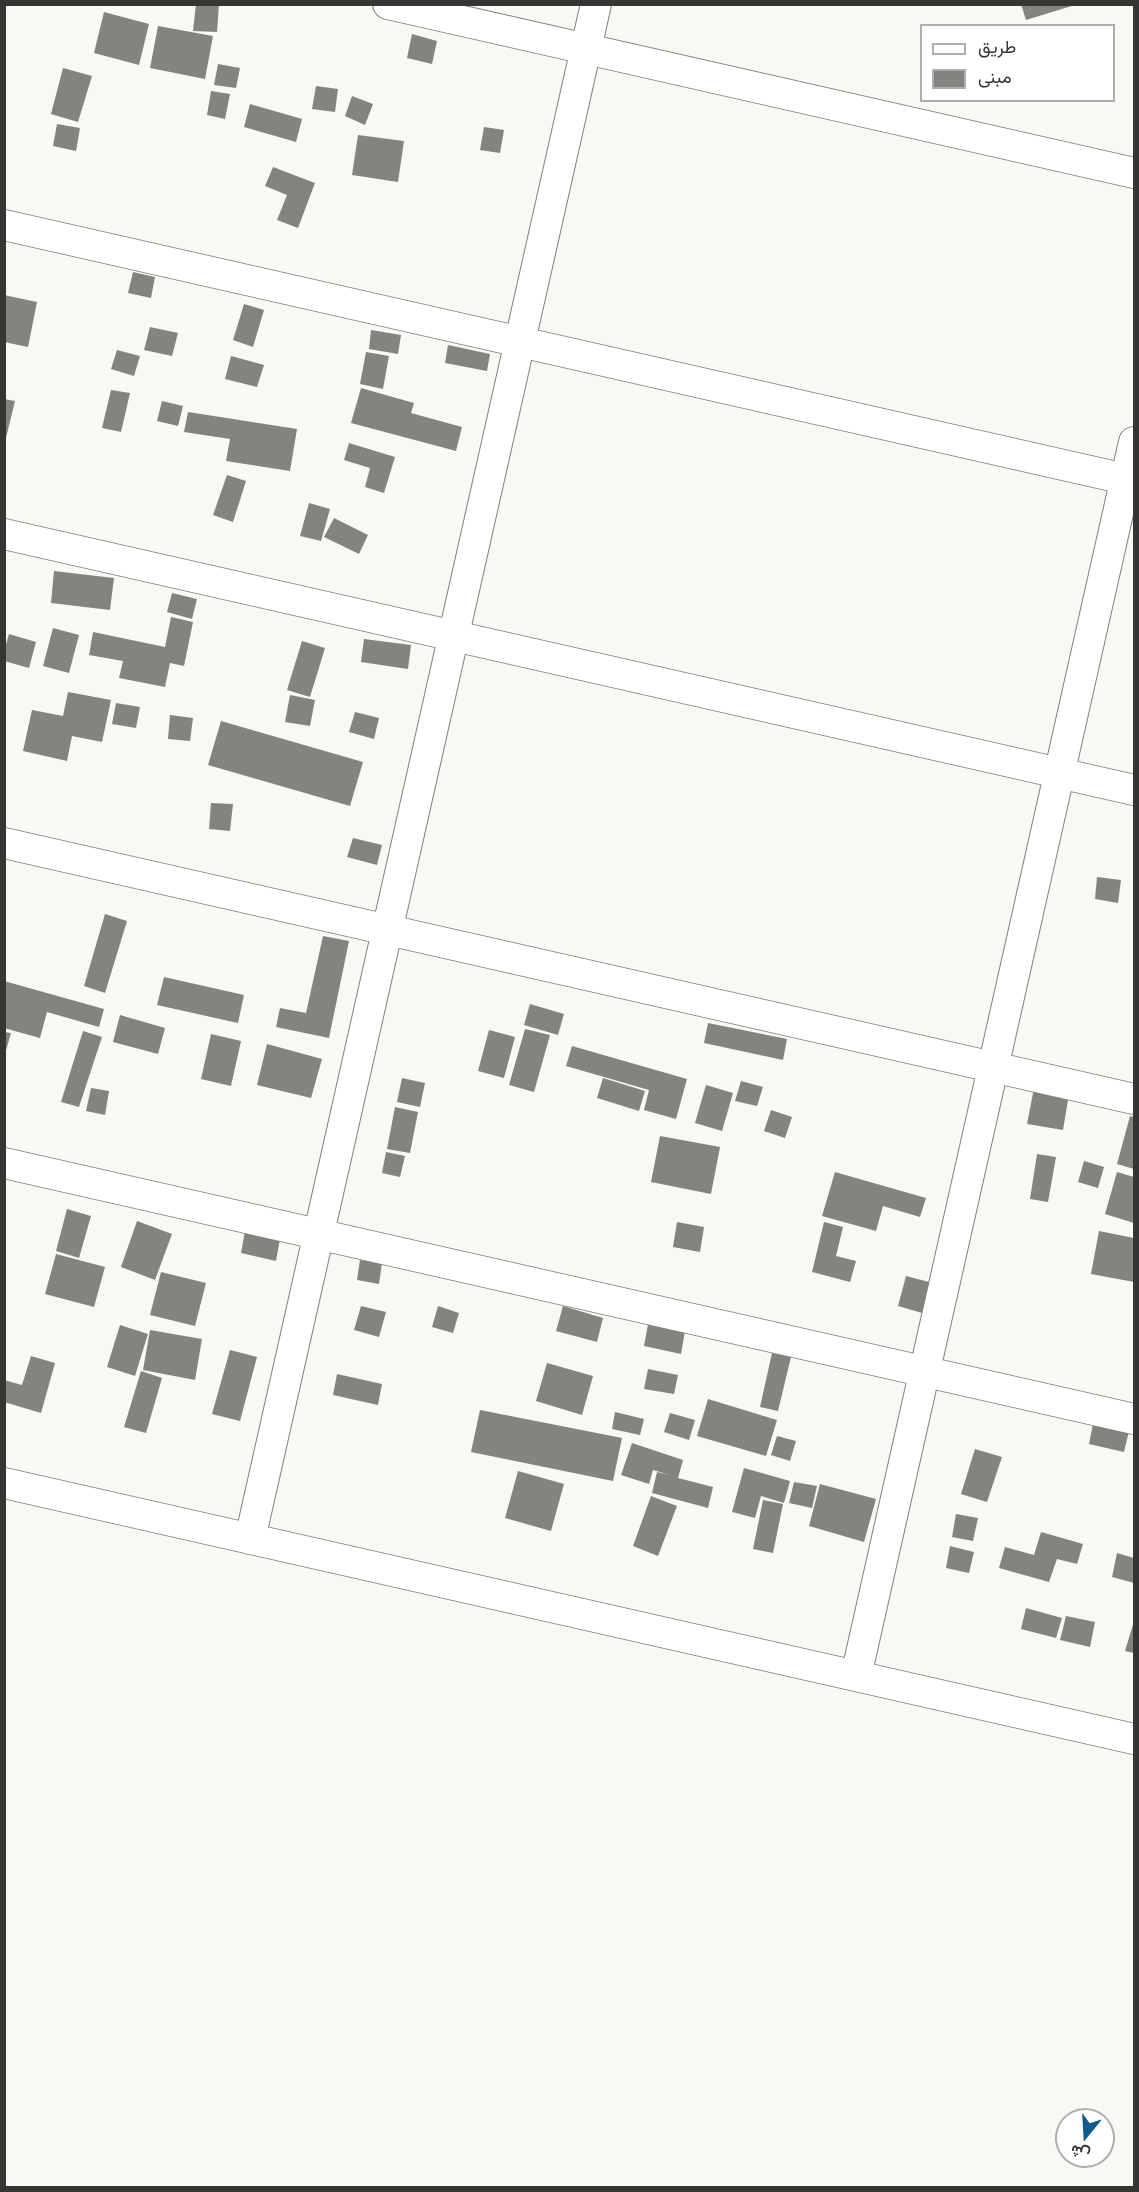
<!DOCTYPE html>
<html>
<head>
<meta charset="utf-8">
<style>
  body { margin:0 }
  #map { position:relative; width:1139px; height:2192px; overflow:hidden; background:#faf8f3; font-family:Merriweather,Vazirmatn,serif }
  canvas { display:block }
  .frame { position:absolute; inset:0; border:6px solid #353533; pointer-events:none }
  .legend { position:absolute; left:920px; top:24px; width:195px; height:78px; box-sizing:border-box; background:#fff; border:2px solid #aeaead; margin:0; padding:8px 10px; list-style:none; font-size:18px; color:#353533 }
  .legend li { display:flex; align-items:center; gap:12px; height:30px }
  .legend b { width:30px; border:2px solid #aeaead }
  .north { position:absolute; left:1055px; top:2108px; width:60px; height:60px; box-sizing:border-box; background:#fff; border:2px solid #aeaead; border-radius:50%; rotate:198deg; font-size:16px; font-weight:700; line-height:24px; text-align:center; color:#353533 }
  .north::after { content:''; display:block; margin:auto; width:21px; height:27px; background:#10598d; clip-path:polygon(50% 0,100% 100%,50% 72%,0 100%) }
</style>
</head>
<body>
<div id="map">
<canvas width="1139" height="2192"></canvas>
<div class="frame"></div>
<ul class="legend">
<li><b style="height:8px;background:#fff"></b>طريق</li>
<li><b style="height:16px;background:#84837e"></b>مبنى</li>
</ul>
<div class="north">ش</div>
</div>
<script>
const context = document.querySelector('canvas').getContext('2d');
context.lineJoin = 'round';
function fillPath(path, color) {
  context.fillStyle = color;
  context.fill(path, 'evenodd');
}
function poly(rows) {
  const path = new Path2D();
  for (const r of rows) {
    path.moveTo(r[0], r[1]);
    for (let i = 2; i < r.length; i += 2) path.lineTo(r[i], r[i + 1]);
  }
  return path;
}
function stroke(path, color, width, dash) {
  context.strokeStyle = color;
  context.lineWidth = width;
  context.lineCap = dash ? 'butt' : 'round';
  context.setLineDash(dash || []);
  context.stroke(path);
}
fillPath(poly([
  [196,4,219,4,217,32,193,31],
  [1021,4,1075,4,1075,5,1026,20],
  [104,12,149,24,139,65,94,53],
  [158,26,213,36,205,79,150,68],
  [412,34,437,41,432,64,407,58],
  [218,64,240,68,236,88,214,85],
  [63,68,92,76,78,122,51,114],
  [316,86,338,89,335,112,312,109],
  [211,91,230,94,225,119,207,115],
  [352,96,373,104,365,125,345,116],
  [250,104,302,119,296,142,244,127],
  [57,124,80,128,76,151,53,146],
  [484,127,504,130,500,153,480,150],
  [358,135,404,141,398,182,352,175],
  [273,167,315,183,298,228,277,220,287,195,265,186],
  [133,272,155,277,151,298,128,293],
  [4,295,37,302,28,347,4,342],
  [244,304,264,310,253,347,233,340],
  [150,327,178,333,172,356,144,350],
  [371,330,401,335,398,354,369,349],
  [448,345,490,354,487,371,445,363],
  [117,350,140,356,134,376,111,369],
  [366,352,389,356,383,389,360,384],
  [231,356,264,365,257,387,225,379],
  [361,388,414,403,411,413,462,427,456,451,351,423],
  [111,390,130,393,121,432,102,428],
  [4,399,15,401,5,442,4,442],
  [162,401,183,406,178,426,157,421],
  [188,412,297,429,290,471,226,461,230,439,184,432],
  [349,443,395,457,384,493,365,487,370,468,344,460],
  [227,475,246,481,233,522,213,515],
  [309,503,330,509,321,541,300,536],
  [334,518,368,535,359,554,324,537],
  [54,571,114,578,110,610,51,603],
  [172,593,197,599,192,619,167,612],
  [171,617,193,622,184,666,170,663,165,687,119,678,123,661,89,655,93,632,165,647],
  [53,628,79,635,69,673,43,666],
  [9,634,36,642,29,668,4,661,4,651],
  [364,639,411,645,408,669,361,662],
  [302,641,325,648,310,697,287,690],
  [68,692,111,700,102,742,72,736,67,761,23,751,32,710,63,716],
  [290,695,315,700,310,726,285,722],
  [116,703,140,707,136,728,112,724],
  [355,712,379,718,374,739,349,732],
  [170,715,193,718,190,741,168,739],
  [221,721,363,762,350,806,208,765],
  [211,803,233,804,230,831,209,829],
  [353,838,382,845,377,865,347,857],
  [1097,877,1121,880,1118,903,1095,899],
  [105,914,127,921,105,993,84,986],
  [323,936,349,941,329,1038,276,1027,280,1008,306,1013],
  [164,977,244,995,238,1023,157,1005],
  [4,981,104,1009,99,1027,47,1012,40,1038,4,1028],
  [530,1004,564,1014,558,1035,524,1025],
  [120,1015,165,1028,158,1054,113,1042],
  [708,1023,787,1039,783,1060,704,1043],
  [525,1029,550,1035,534,1092,509,1085],
  [489,1030,515,1037,504,1078,478,1071],
  [83,1031,102,1037,79,1107,61,1102],
  [4,1032,11,1033,5,1054,4,1054],
  [211,1034,241,1041,231,1086,201,1079],
  [267,1044,322,1059,311,1098,257,1085],
  [572,1046,687,1079,676,1119,644,1110,649,1090,566,1066],
  [402,1078,425,1083,420,1107,397,1102],
  [603,1078,645,1091,639,1111,597,1098],
  [741,1081,763,1087,757,1106,735,1101],
  [706,1085,733,1093,722,1131,695,1123],
  [91,1088,109,1091,105,1115,86,1111],
  [1034,1088,1069,1094,1063,1130,1027,1124],
  [395,1107,418,1112,410,1153,387,1149],
  [771,1110,792,1117,785,1138,764,1131],
  [1130,1116,1134,1117,1134,1169,1117,1164],
  [660,1136,720,1147,711,1194,651,1182],
  [386,1152,405,1156,400,1177,382,1173],
  [1037,1154,1056,1157,1048,1202,1030,1199],
  [1084,1161,1104,1167,1098,1188,1078,1182],
  [835,1172,926,1198,920,1217,883,1206,876,1231,822,1216],
  [1117,1172,1134,1177,1134,1223,1105,1214],
  [67,1209,91,1216,79,1258,56,1251],
  [137,1221,172,1234,155,1280,121,1267],
  [677,1222,704,1227,700,1252,673,1247],
  [824,1222,843,1227,836,1256,856,1261,850,1282,812,1272],
  [245,1231,280,1239,276,1261,241,1253],
  [1099,1231,1134,1238,1134,1282,1091,1274],
  [56,1254,105,1267,94,1307,45,1294],
  [360,1260,382,1263,379,1284,357,1280],
  [161,1272,206,1283,195,1326,150,1315],
  [906,1276,937,1284,929,1315,898,1306],
  [361,1306,386,1312,379,1337,354,1330],
  [438,1306,459,1313,453,1333,432,1327],
  [563,1306,603,1318,597,1342,556,1331],
  [648,1324,685,1331,681,1354,644,1346],
  [120,1325,148,1334,135,1376,107,1367],
  [150,1330,202,1339,195,1380,143,1370],
  [230,1350,257,1357,240,1421,212,1414],
  [772,1353,791,1357,778,1411,760,1407],
  [31,1356,55,1363,41,1413,4,1402,4,1380,22,1385],
  [547,1363,593,1376,582,1415,536,1401],
  [648,1369,678,1375,674,1394,644,1389],
  [141,1371,162,1378,146,1433,124,1427],
  [337,1374,382,1384,378,1405,333,1395],
  [708,1399,777,1420,766,1456,697,1436],
  [480,1410,622,1438,613,1481,471,1452],
  [615,1412,644,1419,640,1435,612,1429],
  [670,1413,695,1420,689,1440,664,1432],
  [1093,1424,1129,1431,1124,1452,1089,1444],
  [777,1436,796,1441,790,1461,771,1455],
  [632,1443,683,1460,678,1478,713,1487,708,1508,652,1493,657,1472,670,1475,653,1470,649,1484,621,1475],
  [975,1449,1002,1457,987,1502,961,1494],
  [744,1468,790,1481,784,1503,761,1496,755,1518,732,1512],
  [518,1471,564,1484,551,1531,505,1518],
  [794,1482,817,1486,812,1508,789,1503],
  [820,1484,876,1499,864,1542,809,1526],
  [651,1496,677,1506,658,1556,633,1546],
  [763,1500,783,1504,773,1553,753,1549],
  [956,1514,978,1518,973,1541,952,1537],
  [1041,1532,1083,1544,1077,1564,1057,1559,1049,1582,999,1568,1005,1547,1034,1555],
  [950,1546,974,1552,969,1573,946,1568],
  [1117,1553,1134,1558,1134,1583,1112,1577],
  [1026,1608,1062,1618,1056,1638,1021,1629],
  [1066,1616,1095,1622,1090,1647,1060,1640],
  [1134,1621,1134,1653,1125,1651]
]), '#84837e');
const minor = poly([
  [388,4,1134,173],
  [4,225,1134,481],
  [4,534,1134,790],
  [4,843,1134,1099],
  [4,1163,1134,1419],
  [4,1483,1134,1739],
  [250,1539,596,4],
  [856,1676,1134,442]
]);
stroke(minor, '#81807b', 32);
stroke(minor, '#fff', 30);
</script>
</body>
</html>
